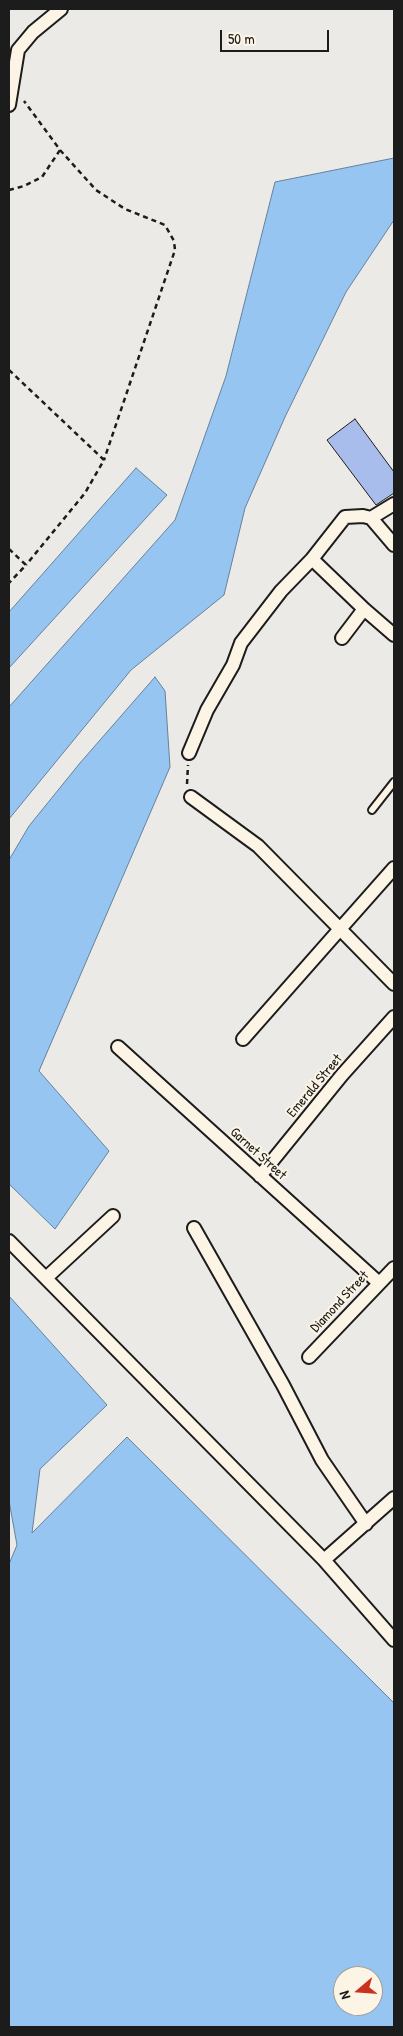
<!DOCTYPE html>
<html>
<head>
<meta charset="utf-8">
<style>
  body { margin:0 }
  #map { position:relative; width:403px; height:2036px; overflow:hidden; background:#ebeae6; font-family:"Patrick Hand",sans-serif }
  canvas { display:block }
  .frame { position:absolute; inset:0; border:10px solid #1c1c1c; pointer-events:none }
  .north { position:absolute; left:333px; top:1966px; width:50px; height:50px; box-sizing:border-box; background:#fcf5e5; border:1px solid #a29e95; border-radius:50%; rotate:252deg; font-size:14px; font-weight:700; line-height:20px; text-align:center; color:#1c1c1c }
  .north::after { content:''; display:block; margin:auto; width:18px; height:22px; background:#c8321e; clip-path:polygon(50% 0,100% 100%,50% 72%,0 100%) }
  .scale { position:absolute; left:220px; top:30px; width:109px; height:22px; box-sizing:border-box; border:2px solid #1c1c1c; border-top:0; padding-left:6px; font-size:15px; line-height:18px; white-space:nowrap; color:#1c1c1c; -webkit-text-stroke:4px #fcf5e5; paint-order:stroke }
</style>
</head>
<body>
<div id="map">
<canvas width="403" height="2036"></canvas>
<div class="frame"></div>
<div class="north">N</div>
<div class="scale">50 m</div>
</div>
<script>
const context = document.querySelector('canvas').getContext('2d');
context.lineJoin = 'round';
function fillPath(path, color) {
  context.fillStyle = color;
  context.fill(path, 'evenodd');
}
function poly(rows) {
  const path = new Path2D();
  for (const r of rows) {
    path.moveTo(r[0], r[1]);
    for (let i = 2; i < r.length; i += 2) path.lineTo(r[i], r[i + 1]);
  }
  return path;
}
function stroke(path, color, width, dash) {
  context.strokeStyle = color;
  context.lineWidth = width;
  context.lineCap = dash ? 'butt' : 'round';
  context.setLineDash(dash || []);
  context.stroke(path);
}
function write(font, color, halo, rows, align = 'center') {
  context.font = font + ' "Patrick Hand",sans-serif';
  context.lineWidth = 4;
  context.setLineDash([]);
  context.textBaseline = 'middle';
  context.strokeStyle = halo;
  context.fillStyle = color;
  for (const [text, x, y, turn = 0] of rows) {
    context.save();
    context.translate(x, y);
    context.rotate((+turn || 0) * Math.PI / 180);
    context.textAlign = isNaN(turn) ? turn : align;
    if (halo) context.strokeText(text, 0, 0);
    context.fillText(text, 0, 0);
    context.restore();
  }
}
const water = poly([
  [394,158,394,220,346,292,285,417,245,508,224,595,131,670,9,819,9,707,175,520,226,376,275,182,394,158],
  [136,468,167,495,9,668,9,612,136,468],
  [155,677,165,691,170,767,39,1071,109,1151,55,1229,9,1184,9,860,29,826,80,763,155,677],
  [9,1296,107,1405,40,1469,32,1533,127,1437,394,1703,394,2027,9,2027,9,1564,17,1545,9,1501,9,1296],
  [343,1976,373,1976,373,2006,343,2006,343,1976]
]);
fillPath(water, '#96c5f1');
stroke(water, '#65819c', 1);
const building = poly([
  [355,419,394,472,394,493,376,505,327,440,355,419]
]);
fillPath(building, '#a8bdeb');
stroke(building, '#1c1c1c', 1);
const lane = poly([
  [372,810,394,782]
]);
const street = poly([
  [9,105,18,50,33,32,61,9],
  [371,518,394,545],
  [312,559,364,609,342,638],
  [364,609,394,635],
  [189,753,207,710,233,665,241,643,281,591,312,559,345,517,363,516,371,518,394,504],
  [191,797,258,846,340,929,243,1039],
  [394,868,340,929,394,984],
  [118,1047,379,1283],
  [260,1176,342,1075,394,1017],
  [194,1228,283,1385,322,1460,366,1524],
  [9,1241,324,1560,394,1640],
  [46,1278,113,1216],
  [309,1357,394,1268],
  [324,1560,394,1498]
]);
stroke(lane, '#1c1c1c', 10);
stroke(street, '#1c1c1c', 16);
stroke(poly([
  [60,150,96,190,125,209,165,225,174,241,175,250,104,460],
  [9,190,24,186,42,177,60,150,24,101],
  [9,370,104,460,85,493,26,565],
  [9,549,26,565,9,583],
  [187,784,188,765]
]), '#1c1c1c', 2.5, [5, 4]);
stroke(lane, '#fcf5e5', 6);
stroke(street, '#fcf5e5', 12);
write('14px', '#1c1c1c', '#fcf5e5', [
  ["Emerald Street",315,1086,-50],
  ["Garnet Street",258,1154,42],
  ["Diamond Street",340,1302,-47]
]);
</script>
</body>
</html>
